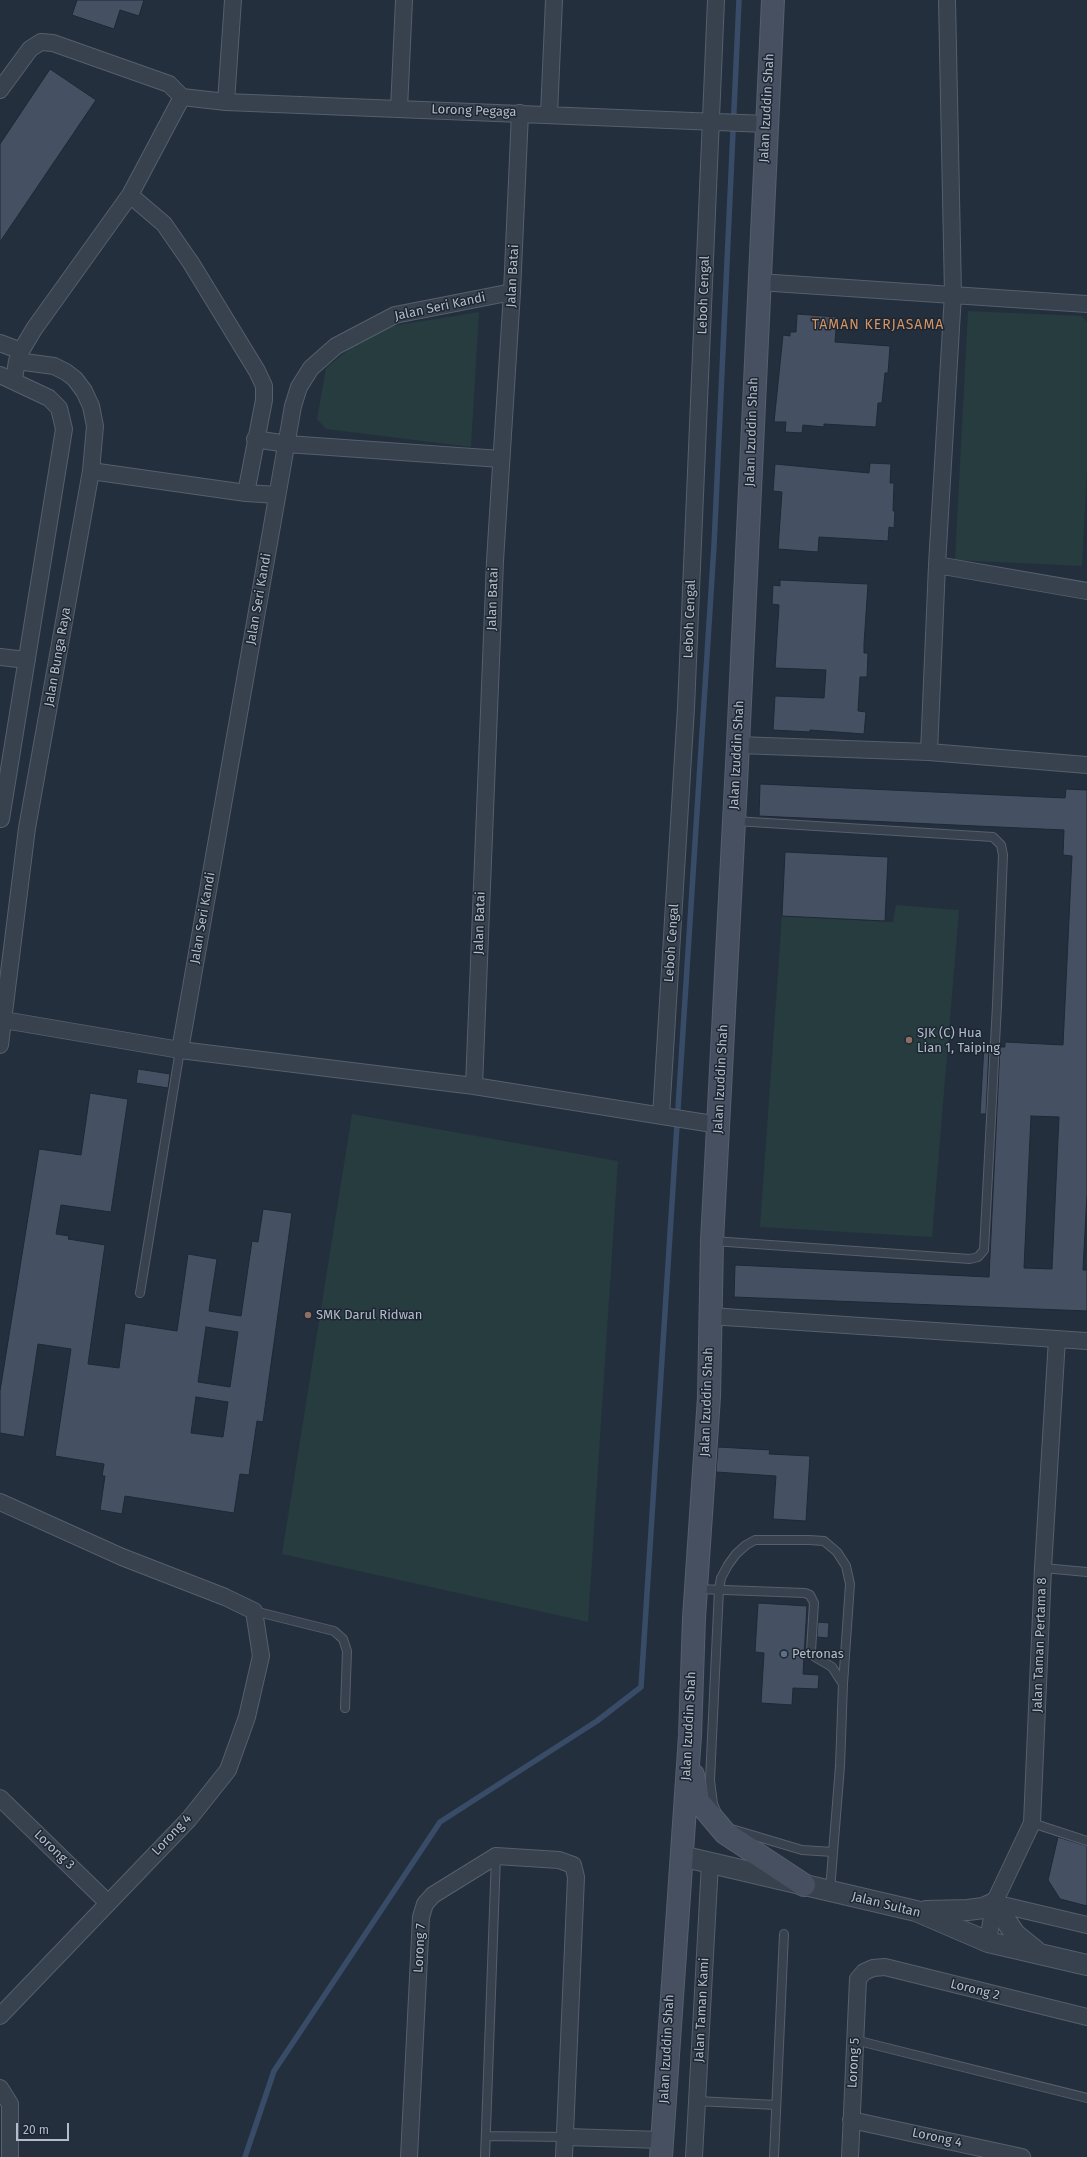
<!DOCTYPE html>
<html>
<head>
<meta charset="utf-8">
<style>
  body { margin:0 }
  #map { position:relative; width:1087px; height:2157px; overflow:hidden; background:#242f3e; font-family:"Fira Sans",sans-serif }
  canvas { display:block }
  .scale { position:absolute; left:16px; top:2123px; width:53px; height:18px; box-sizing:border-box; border:2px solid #b4bcc9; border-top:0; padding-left:5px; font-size:12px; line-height:14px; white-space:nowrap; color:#b4bcc9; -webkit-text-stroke:3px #1d2633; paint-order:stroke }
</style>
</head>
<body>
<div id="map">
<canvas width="1087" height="2157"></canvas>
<div class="scale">20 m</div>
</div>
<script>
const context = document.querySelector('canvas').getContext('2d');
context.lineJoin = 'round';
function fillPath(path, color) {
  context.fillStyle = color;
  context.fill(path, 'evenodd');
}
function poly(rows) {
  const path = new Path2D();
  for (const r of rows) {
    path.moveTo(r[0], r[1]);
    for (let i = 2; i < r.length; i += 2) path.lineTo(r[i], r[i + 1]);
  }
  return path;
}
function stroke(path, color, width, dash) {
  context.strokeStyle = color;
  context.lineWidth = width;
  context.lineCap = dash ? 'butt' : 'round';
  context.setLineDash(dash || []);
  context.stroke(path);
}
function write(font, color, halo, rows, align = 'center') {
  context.font = font + ' "Fira Sans",sans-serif';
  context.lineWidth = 3;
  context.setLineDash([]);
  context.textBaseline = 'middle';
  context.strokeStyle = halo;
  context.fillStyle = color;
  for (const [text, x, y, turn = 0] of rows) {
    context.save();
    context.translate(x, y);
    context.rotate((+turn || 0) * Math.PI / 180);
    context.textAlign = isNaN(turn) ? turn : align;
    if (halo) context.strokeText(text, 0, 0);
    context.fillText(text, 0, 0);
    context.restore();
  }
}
fillPath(poly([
  [968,311,1082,316,1087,322,1087,468,1082,566,955,560],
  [479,312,471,447,326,429,317,419,326,368,359,341,392,326],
  [896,905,959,910,932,1237,760,1227,782,916,893,922],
  [352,1114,618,1161,588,1622,282,1554]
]), '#263c3f');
stroke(poly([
  [245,2157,274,2071,440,1822,597,1721,641,1687,714,546,739,0]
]), '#394c67', 5.5);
const building = poly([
  [77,0,144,0,139,16,120,10,114,29,72,15,77,0],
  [50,69,96,100,0,242,0,144,50,69],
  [797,314,837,317,835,342,890,346,888,373,885,373,882,403,878,403,876,427,824,424,824,427,803,425,802,433,785,432,786,422,774,422,783,335,790,336,790,332,796,332,797,314],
  [870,463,891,464,890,483,894,483,893,511,895,511,894,528,889,527,888,541,819,537,818,552,778,549,782,492,773,491,775,464,869,473,870,463],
  [780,580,868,584,864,644,864,653,868,653,867,677,860,677,858,711,866,712,864,734,810,730,810,732,773,730,775,696,824,698,826,670,775,668,779,605,772,604,773,585,780,586,780,580],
  [760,784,1065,798,1066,789,1087,790,1087,1194,1083,1270,1087,1270,1087,1311,734,1297,735,1265,989,1277,1000,1047,1005,1047,1005,1042,1063,1045,1072,856,1063,855,1064,830,759,816,760,784],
  [1031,1116,1059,1117,1052,1269,1024,1268,1031,1116],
  [785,852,888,857,885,921,782,916,785,852],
  [984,1046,989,1047,986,1114,980,1114,984,1046],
  [138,1069,170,1074,168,1088,136,1083,138,1069],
  [90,1093,128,1099,111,1212,61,1205,56,1234,69,1236,68,1239,105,1245,88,1364,119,1368,125,1323,177,1331,188,1254,217,1259,209,1311,241,1316,252,1241,258,1242,263,1209,292,1213,263,1422,257,1421,249,1475,240,1474,234,1513,125,1496,122,1514,100,1510,105,1476,102,1476,104,1464,55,1456,71,1349,38,1344,24,1437,0,1433,0,1391,39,1149,81,1155,90,1093],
  [206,1327,238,1332,230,1387,198,1382,206,1327],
  [196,1397,228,1402,223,1437,191,1433,196,1397],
  [718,1447,770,1450,769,1454,810,1456,806,1521,773,1519,776,1476,716,1472,718,1447],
  [758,1603,807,1606,803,1674,819,1675,818,1689,793,1688,792,1705,761,1703,764,1653,755,1652,758,1603],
  [818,1622,829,1623,828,1638,817,1637,818,1622],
  [1058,1837,1087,1846,1087,1906,1060,1899,1048,1880,1058,1837]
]);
fillPath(building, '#455162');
stroke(building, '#1f2835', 1);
const service = poly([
  [713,1241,970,1259,978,1257,984,1250,997,1005,1003,855,1001,845,993,837,735,821],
  [140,1293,180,1050],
  [1043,1568,1087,1572],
  [698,1589,805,1593,810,1595,814,1603,811,1651,815,1657,832,1667,843,1684,840,1766,830,1890],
  [254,1611,334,1631,343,1639,347,1651,345,1708],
  [716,1811,713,1804,710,1780,719,1589,721,1578,728,1565,736,1554,746,1545,755,1540,809,1540,824,1541,837,1552,846,1566,850,1584,843,1684],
  [1032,1823,1087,1841],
  [735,1830,802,1850,833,1852],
  [855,2040,1087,2098],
  [697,2101,776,2105],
  [486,2136,566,2137],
  [485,2157,496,1856],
  [774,2157,784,1934]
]);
const minor = poly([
  [0,90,30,49,41,42,53,43,169,84,182,97],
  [182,97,226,102,766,124],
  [226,102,233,0],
  [399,109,404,0],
  [549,114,554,0],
  [130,195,164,224,191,263,257,371,264,386,264,400,246,493],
  [759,282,1087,304],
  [0,343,21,351],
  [17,361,21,351,34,329,130,195,182,97],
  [0,375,49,398,59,408,64,429,1,819],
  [255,439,287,444,501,459],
  [91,471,246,493,277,495],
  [937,565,1087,591],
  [0,657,27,660],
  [738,745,929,752,1087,765],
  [929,752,937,565,953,294,947,0],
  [4,1020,180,1050,474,1086,719,1125],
  [0,1045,27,828,91,471,95,426,91,406,84,391,75,379,66,372,54,366,17,361,14,379],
  [180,1050,293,406,299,387,311,368,336,346,395,315,512,292],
  [474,1086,495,561,512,292,520,113],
  [661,1116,686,708,716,0],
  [710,1316,1087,1341],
  [0,1502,122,1557,225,1597,254,1611,261,1656,247,1717,228,1770,189,1819,0,2016],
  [0,1798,107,1902],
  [994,1903,1087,1925],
  [988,1942,994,1903,1032,1823,1043,1568,1057,1339],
  [0,2088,10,2104,10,2157],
  [851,2120,1022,2157],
  [566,2137,662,2140],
  [409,2157,421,1917,425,1904,433,1895,496,1856,559,1860,573,1865,576,1877,564,2157],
  [694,2157,710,1863],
  [850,2157,858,1979,864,1972,873,1968,885,1967,1087,2017]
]);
const tertiary = poly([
  [681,1856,916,1911,988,1942,1087,1965],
  [926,1911,968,1910,983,1908,994,1903,1015,1934,1036,1951]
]);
const secondary = poly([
  [693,1775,698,1801,725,1833,804,1885],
  [661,2157,690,1736,694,1618,709,1397,712,1241,738,745,773,0]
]);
stroke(service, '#565f6c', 10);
stroke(minor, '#565f6c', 18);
stroke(tertiary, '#565f6c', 22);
stroke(secondary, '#565f6c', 24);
stroke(service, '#38414e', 8);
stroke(minor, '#38414e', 16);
stroke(tertiary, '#38414e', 20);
stroke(secondary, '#465061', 22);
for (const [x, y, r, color] of [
  [909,1040,4,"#8d6e63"],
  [308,1315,4,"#8d6e63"],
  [784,1654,4,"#5c6f8a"]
]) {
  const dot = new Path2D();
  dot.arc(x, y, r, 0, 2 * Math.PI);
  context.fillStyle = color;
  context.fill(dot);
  stroke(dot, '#1d2633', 1.5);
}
write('13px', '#b4bcc9', '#1d2633', [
  ["Jalan Izuddin Shah",767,108,-87],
  ["Lorong Pegaga",474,111,2],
  ["Jalan Batai",513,276,-87],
  ["Leboh Cengal",704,295,-88],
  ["Jalan Seri Kandi",440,307,-12],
  ["Jalan Izuddin Shah",752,432,-88],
  ["Jalan Seri Kandi",259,599,-80],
  ["Jalan Batai",493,599,-88],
  ["Leboh Cengal",690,619,-88],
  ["Jalan Bunga Raya",58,657,-80],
  ["Jalan Izuddin Shah",737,755,-87],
  ["Jalan Seri Kandi",203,918,-80],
  ["Jalan Batai",480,923,-88],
  ["Leboh Cengal",672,943,-86],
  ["Jalan Izuddin Shah",721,1079,-87],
  ["Jalan Izuddin Shah",707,1402,-88],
  ["Jalan Taman Pertama 8",1040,1645,-88],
  ["Jalan Izuddin Shah",689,1726,-87],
  ["Lorong 4",172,1835,-47],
  ["Lorong 3",54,1850,44],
  ["Jalan Sultan",886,1905,14],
  ["Lorong 7",420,1948,-87],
  ["Lorong 2",975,1990,14],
  ["Jalan Taman Kami",702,2010,-87],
  ["Jalan Izuddin Shah",667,2049,-87],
  ["Lorong 5",854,2063,-87],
  ["Lorong 4",937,2138,12]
]);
write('13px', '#b4bcc9', '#1d2633', [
  ["SJK (C) Hua",917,1033],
  ["Lian 1, Taiping",917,1048],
  ["SMK Darul Ridwan",316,1315],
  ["Petronas",792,1654]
], 'left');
context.letterSpacing = '1px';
write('14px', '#d59563', '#1d2633', [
  ["TAMAN KERJASAMA",878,325]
]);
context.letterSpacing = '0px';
</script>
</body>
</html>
